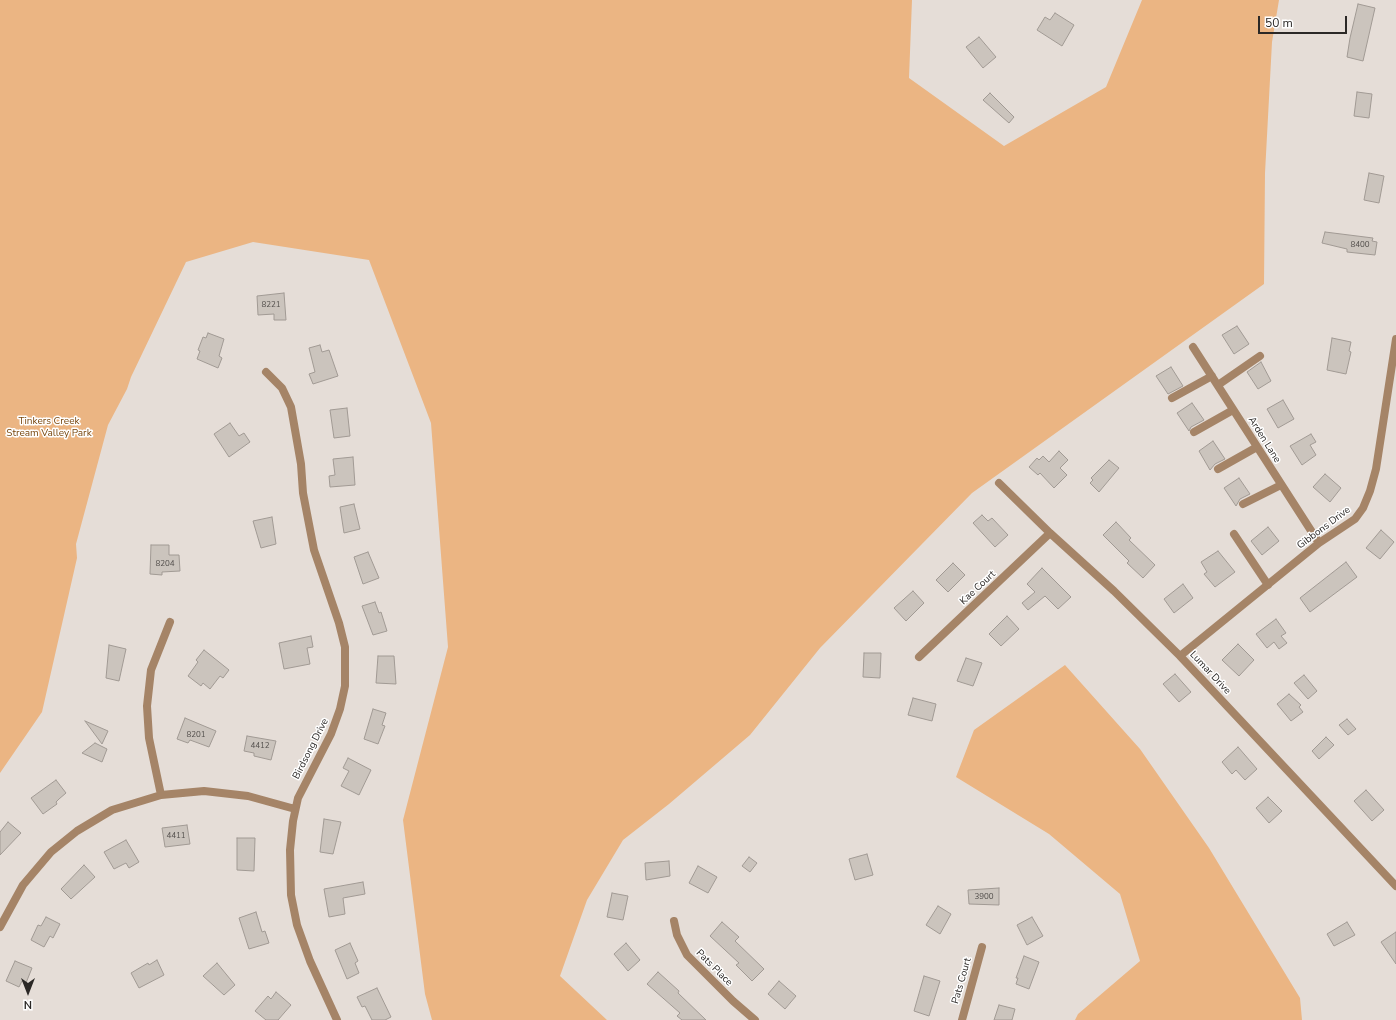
<!DOCTYPE html>
<html>
<head>
<meta charset="utf-8">
<style>
  body { margin:0 }
  #map { position:relative; width:1396px; height:1020px; overflow:hidden; background:#e5ddd7; font-family:"Nunito Sans",sans-serif }
  canvas { display:block }
  .north { position:absolute; left:8px; top:972px; width:40px; height:40px; -webkit-text-stroke:3px #fff; paint-order:stroke; rotate:180deg; font-size:11px; font-weight:700; line-height:16px; text-align:center; color:#2b2826 }
  .north::after { content:''; display:block; margin:auto; width:14px; height:18px; background:#2b2826; clip-path:polygon(50% 0,100% 100%,50% 72%,0 100%) }
  .scale { position:absolute; left:1258px; top:16px; width:89px; height:18px; box-sizing:border-box; border:2px solid #2b2826; border-top:0; padding-left:5px; font-size:12px; line-height:14px; white-space:nowrap; color:#2b2826; -webkit-text-stroke:3px #fff; paint-order:stroke }
</style>
</head>
<body>
<div id="map">
<canvas width="1396" height="1020"></canvas>
<div class="north">N</div>
<div class="scale">50 m</div>
</div>
<script>
const context = document.querySelector('canvas').getContext('2d');
context.lineJoin = 'round';
function fillPath(path, color) {
  context.fillStyle = color;
  context.fill(path, 'evenodd');
}
function poly(rows) {
  const path = new Path2D();
  for (const r of rows) {
    path.moveTo(r[0], r[1]);
    for (let i = 2; i < r.length; i += 2) path.lineTo(r[i], r[i + 1]);
  }
  return path;
}
function stroke(path, color, width, dash) {
  context.strokeStyle = color;
  context.lineWidth = width;
  context.lineCap = dash ? 'butt' : 'round';
  context.setLineDash(dash || []);
  context.stroke(path);
}
function write(font, color, halo, rows, align = 'center') {
  context.font = font + ' "Nunito Sans",sans-serif';
  context.lineWidth = 3;
  context.setLineDash([]);
  context.textBaseline = 'middle';
  context.strokeStyle = halo;
  context.fillStyle = color;
  for (const [text, x, y, turn = 0] of rows) {
    context.save();
    context.translate(x, y);
    context.rotate((+turn || 0) * Math.PI / 180);
    context.textAlign = isNaN(turn) ? turn : align;
    if (halo) context.strokeText(text, 0, 0);
    context.fillText(text, 0, 0);
    context.restore();
  }
}
fillPath(poly([
  [0,0,912,0,909,78,1004,146,1106,87,1142,0,1279,0,1272,42,1265,173,1264,284,972,493,820,648,750,735,669,804,623,840,587,900,560,976,607,1020,432,1020,425,994,403,820,448,647,431,423,369,260,253,242,186,262,131,377,127,389,108,425,76,544,77,558,42,712,0,773],
  [1065,665,1140,749,1209,848,1300,998,1302,1020,1075,1020,1078,1014,1140,961,1120,894,1049,834,956,777,974,730]
]), '#ebb583');
const building = poly([
  [1358,4,1375,8,1363,61,1347,57,1350,38,1358,4],
  [1055,13,1074,25,1062,46,1037,30,1045,17,1050,20,1055,13],
  [979,37,996,57,983,68,966,47,979,37],
  [1357,92,1372,94,1369,118,1354,116,1357,92],
  [990,93,1014,117,1009,123,983,100,990,93],
  [1369,173,1384,176,1379,203,1364,200,1369,173],
  [1325,232,1373,238,1372,241,1377,242,1375,255,1347,252,1347,249,1322,243,1325,232],
  [284,293,286,320,274,320,274,314,258,315,257,296,284,293],
  [1237,326,1249,344,1234,354,1222,335,1237,326],
  [208,333,224,339,219,356,222,358,218,368,197,359,200,351,198,350,203,337,206,338,208,333],
  [1332,338,1351,342,1349,351,1351,352,1346,374,1327,370,1332,338],
  [320,345,322,352,329,350,338,376,313,384,309,374,315,372,309,348,320,345],
  [1261,362,1271,381,1258,389,1247,372,1261,362],
  [1171,367,1183,386,1168,394,1156,376,1171,367],
  [1283,400,1294,419,1278,428,1267,409,1283,400],
  [1192,403,1204,420,1191,427,1189,431,1177,413,1192,403],
  [347,408,350,436,334,438,330,410,347,408],
  [230,423,239,436,244,433,250,442,229,457,214,434,230,423],
  [1311,434,1316,442,1310,445,1316,455,1302,465,1290,446,1311,434],
  [1213,441,1225,459,1215,464,1210,470,1199,451,1213,441],
  [1059,451,1068,460,1060,468,1067,475,1054,488,1040,473,1038,475,1029,467,1037,458,1039,460,1043,456,1049,462,1059,451],
  [353,457,355,485,330,487,329,476,335,475,333,459,353,457],
  [1109,460,1119,468,1099,492,1090,483,1093,480,1091,478,1109,460],
  [1325,474,1341,488,1330,502,1313,487,1325,474],
  [1239,478,1250,494,1240,499,1236,506,1224,488,1239,478],
  [354,504,360,529,344,533,340,507,354,504],
  [982,515,988,521,992,518,1008,535,995,547,973,523,982,515],
  [272,517,276,544,261,548,253,521,272,517],
  [1116,522,1131,538,1129,540,1155,565,1143,578,1127,563,1129,561,1103,535,1116,522],
  [1268,527,1279,541,1262,555,1251,541,1268,527],
  [1381,530,1394,542,1380,559,1366,548,1381,530],
  [151,545,169,545,169,555,179,555,180,571,162,572,162,575,150,574,151,545],
  [1218,551,1235,572,1215,587,1204,574,1207,572,1201,562,1218,551],
  [368,552,379,578,363,584,354,557,368,552],
  [1346,562,1357,577,1310,612,1300,598,1346,562],
  [953,563,965,575,948,592,936,580,953,563],
  [1042,568,1071,597,1058,609,1045,596,1028,610,1022,603,1035,592,1027,584,1042,568],
  [1183,584,1193,598,1174,613,1164,599,1183,584],
  [913,591,924,603,906,621,894,608,913,591],
  [375,602,379,613,381,612,387,631,373,635,362,606,375,602],
  [1007,616,1019,629,1001,646,989,634,1007,616],
  [1276,619,1286,633,1281,636,1287,643,1279,649,1274,642,1267,648,1256,634,1276,619],
  [311,636,313,647,307,648,310,664,284,669,279,643,311,636],
  [1238,644,1254,660,1239,676,1222,660,1238,644],
  [109,645,126,649,119,681,106,678,109,645],
  [204,650,229,670,223,678,220,676,210,689,203,683,201,686,188,676,198,662,196,660,204,650],
  [864,653,881,653,880,678,863,677,864,653],
  [378,656,394,656,396,684,376,683,378,656],
  [966,658,982,663,973,686,957,681,966,658],
  [1175,674,1191,692,1179,702,1163,684,1175,674],
  [1304,675,1317,691,1308,699,1294,683,1304,675],
  [1289,694,1301,705,1299,707,1303,712,1291,721,1277,704,1289,694],
  [913,698,936,704,932,721,908,715,913,698],
  [373,709,386,713,382,725,385,726,378,744,364,739,373,709],
  [185,718,216,731,209,747,190,740,188,743,177,739,185,718],
  [1347,719,1356,729,1348,735,1339,725,1347,719],
  [85,721,108,731,102,744,85,721],
  [247,736,276,741,271,760,254,756,254,753,244,751,247,736],
  [1326,737,1334,745,1319,759,1312,751,1326,737],
  [95,743,107,749,102,762,82,753,95,743],
  [1238,747,1257,769,1245,780,1236,770,1232,774,1222,762,1238,747],
  [348,758,371,770,359,795,341,786,349,771,343,768,348,758],
  [56,780,66,793,59,799,56,802,57,804,43,814,31,798,56,780],
  [1366,790,1384,810,1372,821,1354,801,1366,790],
  [1268,797,1282,811,1269,823,1256,808,1268,797],
  [324,819,341,822,333,854,320,852,324,819],
  [8,822,21,833,0,855,0,832,8,822],
  [187,825,190,844,165,847,162,828,187,825],
  [237,838,255,838,254,871,237,870,237,838],
  [126,840,139,862,129,868,126,863,114,869,104,852,126,840],
  [867,854,873,875,855,880,849,859,867,854],
  [749,857,757,863,750,872,742,866,749,857],
  [669,861,670,876,646,880,645,863,669,861],
  [84,865,95,877,71,899,61,889,84,865],
  [698,866,717,877,708,893,689,883,698,866],
  [363,882,365,894,343,898,345,914,329,917,324,889,363,882],
  [999,888,999,905,969,904,968,890,999,888],
  [612,893,628,896,623,920,607,917,612,893],
  [938,906,951,914,940,934,926,925,938,906],
  [256,912,262,932,265,931,269,943,249,949,239,918,256,912],
  [46,917,60,924,53,938,50,936,44,947,31,940,38,925,41,926,46,917],
  [1032,917,1043,936,1027,945,1017,925,1032,917],
  [722,922,739,937,735,941,764,969,752,981,736,965,739,963,710,936,722,922],
  [1347,922,1355,935,1334,946,1327,934,1347,922],
  [1396,932,1396,964,1381,942,1396,932],
  [350,943,358,961,355,963,359,973,347,979,335,950,350,943],
  [626,943,640,960,628,971,614,954,626,943],
  [1024,956,1039,962,1029,989,1016,984,1018,978,1016,978,1024,956],
  [157,960,164,975,139,988,131,973,148,963,149,965,157,960],
  [15,961,32,968,26,983,22,981,19,987,6,981,15,961],
  [217,963,235,985,224,995,203,976,217,963],
  [658,972,679,991,678,993,706,1020,682,1020,677,1016,680,1013,647,984,658,972],
  [924,976,940,981,929,1016,914,1011,924,976],
  [779,981,796,996,785,1009,768,994,779,981],
  [377,988,391,1017,385,1020,372,1020,365,1006,362,1007,357,997,377,988],
  [276,992,291,1005,278,1020,266,1020,255,1011,268,996,271,999,276,992],
  [999,1005,1015,1009,1012,1020,994,1020,999,1005]
]);
fillPath(building, '#cbc4bd');
stroke(building, '#a19a94', 1);
stroke(poly([
  [1193,347,1319,543],
  [266,372,282,388,291,407,301,464,303,493,314,550,339,623,345,647,345,686,340,709,331,734,298,798,293,821,290,850,291,895,297,925,310,961,337,1020],
  [1218,385,1260,356],
  [1172,398,1212,376],
  [1194,432,1233,410],
  [1218,469,1257,447],
  [999,483,1050,533,1114,591,1180,656,1396,886],
  [1243,504,1281,485],
  [1234,534,1268,585],
  [1180,656,1319,543,1355,519,1363,508,1370,491,1376,469,1396,339],
  [919,657,1050,533],
  [161,795,149,738,147,706,151,670,170,622],
  [674,921,677,935,687,955,733,1001,755,1020],
  [0,927,23,885,51,852,77,831,112,810,161,795,204,791,248,796,295,809],
  [962,1020,982,947]
]), '#a58467', 8);
write('8px', '#534f4c', null, [
  ["8400",1360,245],
  ["8221",271,305],
  ["8204",165,564],
  ["8201",196,735],
  ["4412",260,746],
  ["4411",176,836],
  ["3900",984,897]
]);
write('10px', '#78470e', '#fff', [
  ["Tinkers Creek",49,422],
  ["Stream Valley Park",49,434]
]);
write('10px', '#2b2826', '#fff', [
  ["Arden Lane",1264,440,58],
  ["Gibbons Drive",1324,528,-37],
  ["Kae Court",978,588,-43],
  ["Lumar Drive",1210,673,47],
  ["Birdsong Drive",311,749,-63],
  ["Pats Place",714,968,45],
  ["Pats Court",962,981,-74]
]);
</script>
</body>
</html>
